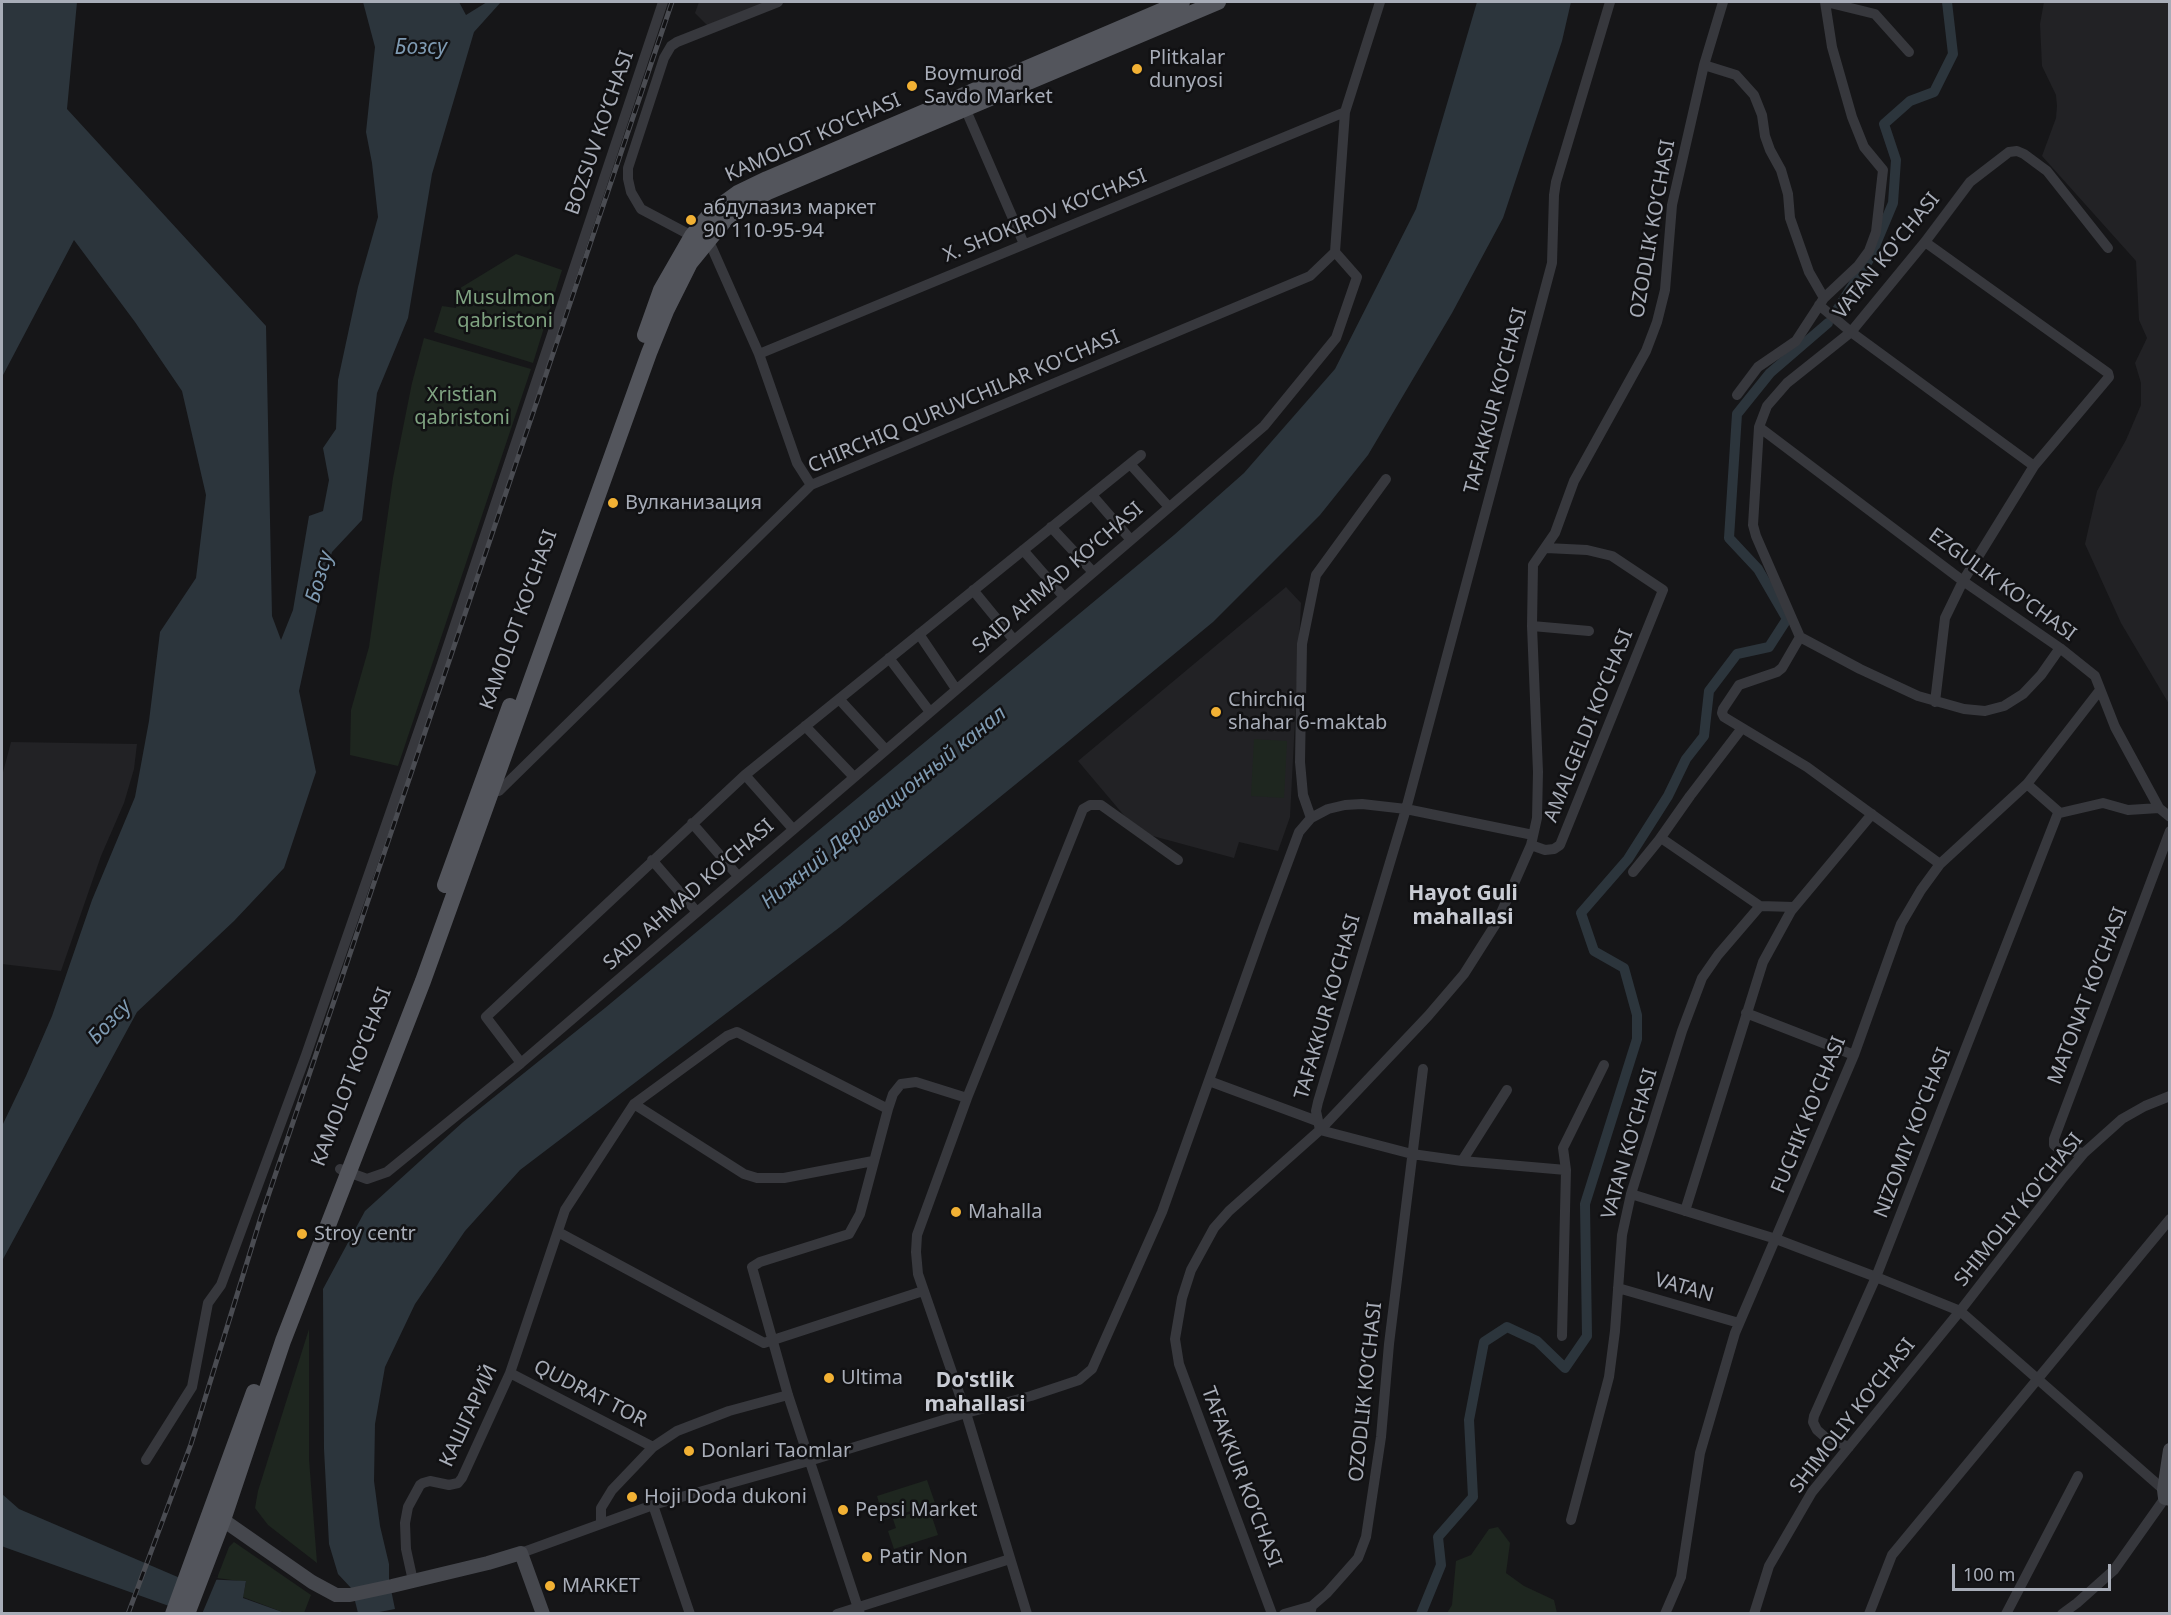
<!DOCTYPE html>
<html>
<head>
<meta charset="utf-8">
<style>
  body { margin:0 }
  #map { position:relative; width:2171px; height:1615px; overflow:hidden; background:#161618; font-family:"Noto Sans",sans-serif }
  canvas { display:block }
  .frame { position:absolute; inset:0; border:3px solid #a8adb8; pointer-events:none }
  .scale { position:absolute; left:1952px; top:1564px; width:159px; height:27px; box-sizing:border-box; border:3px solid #a8adb8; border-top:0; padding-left:8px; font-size:18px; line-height:21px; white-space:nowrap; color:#a8adb8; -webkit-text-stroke:4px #111113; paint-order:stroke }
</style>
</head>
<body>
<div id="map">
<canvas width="2171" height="1615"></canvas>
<div class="frame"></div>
<div class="scale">100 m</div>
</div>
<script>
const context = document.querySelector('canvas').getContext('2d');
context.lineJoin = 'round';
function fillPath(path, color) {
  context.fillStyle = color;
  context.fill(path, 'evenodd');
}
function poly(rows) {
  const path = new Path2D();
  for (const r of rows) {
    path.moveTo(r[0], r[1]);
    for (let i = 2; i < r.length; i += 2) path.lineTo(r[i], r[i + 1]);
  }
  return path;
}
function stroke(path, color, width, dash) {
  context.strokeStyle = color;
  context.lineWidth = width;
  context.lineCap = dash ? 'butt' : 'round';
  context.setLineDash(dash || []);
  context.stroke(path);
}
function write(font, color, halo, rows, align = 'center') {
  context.font = font + ' "Noto Sans",sans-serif';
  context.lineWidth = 5;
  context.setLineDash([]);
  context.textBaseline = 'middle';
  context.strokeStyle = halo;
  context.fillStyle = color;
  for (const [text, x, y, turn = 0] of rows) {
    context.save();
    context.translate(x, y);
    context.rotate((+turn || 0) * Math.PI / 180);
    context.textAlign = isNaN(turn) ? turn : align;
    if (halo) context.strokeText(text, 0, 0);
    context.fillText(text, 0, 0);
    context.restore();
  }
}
fillPath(poly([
  [699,2,770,2,708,26,695,13],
  [2044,2,2169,2,2169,704,2121,623,2085,544,2097,491,2126,440,2141,405,2141,383,2135,363,2147,338,2139,320,2136,261,2042,156,2056,118,2057,106,2056,95,2042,66,2040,24],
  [1286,587,1301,603,1290,817,1278,851,1239,842,1234,858,1138,832,1078,761],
  [11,742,137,744,134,769,124,803,101,856,61,971,2,964,2,776]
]), '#222225');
fillPath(poly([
  [516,254,562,270,533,363,434,332,442,306,456,308,457,290],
  [424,338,531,369,398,766,350,755,351,710,369,647,393,478,412,383],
  [1254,739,1287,741,1284,798,1251,796],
  [309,1329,309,1459,317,1563,268,1525,255,1508,258,1491],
  [927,1480,935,1503,884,1520,877,1496],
  [929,1508,938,1535,894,1549,888,1531,896,1528,893,1519],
  [1498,1527,1510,1543,1506,1573,1524,1586,1554,1600,1557,1613,1447,1613,1452,1605,1456,1561,1471,1555,1489,1529],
  [234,1542,311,1595,304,1613,285,1613,243,1597,246,1582,217,1578,229,1547]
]), '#1e261f');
fillPath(poly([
  [2,2,77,2,67,109,266,326,272,616,281,640,293,610,309,516,323,511,329,480,323,448,336,429,338,380,358,287,378,217,372,163,366,132,375,47,363,2,459,2,466,15,487,2,501,2,474,32,432,174,408,318,377,393,362,520,332,552,319,598,299,691,316,772,284,868,234,921,137,1012,2,1261,2,1126,26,1076,52,1016,92,900,135,797,149,721,160,632,196,578,206,495,182,391,135,322,74,240,2,377],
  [1477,2,1571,2,1562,41,1503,218,1452,313,1368,455,1320,515,1213,622,1064,745,840,927,520,1170,465,1231,415,1304,385,1367,375,1424,374,1481,380,1526,389,1564,389,1580,395,1609,374,1613,358,1613,352,1589,338,1574,329,1544,324,1449,323,1289,365,1211,463,1122,605,1008,1174,535,1244,473,1335,369,1416,209],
  [2,1494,19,1509,180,1578,246,1581,243,1598,285,1613,179,1613,169,1606,4,1547,2,1546]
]), '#2c353c');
fillPath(poly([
  [182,1575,218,1576,202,1614,174,1614]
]), '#161618');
stroke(poly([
  [1837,310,1870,258,1893,203,1896,160,1884,124,1910,101,1934,92,1953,54,1947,2],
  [1421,1614,1441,1565,1438,1537,1473,1497,1469,1420,1484,1342,1507,1327,1537,1341,1565,1368,1587,1336,1585,1204,1637,1039,1637,1015,1624,968,1594,951,1581,913,1628,859,1668,796,1686,759,1704,736,1709,691,1737,654,1769,647,1787,619,1758,569,1729,538,1737,414,1770,373,1828,323]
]), '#2c353c', 10);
stroke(poly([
  [1826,2,1875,14,1909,52],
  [1704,65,1736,75,1754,95,1762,115,1765,136,1770,150,1781,170,1788,194,1790,218,1809,272,1824,298],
  [965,108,1024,244],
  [692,236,641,209,631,192,628,179,628,168,664,58,671,46,677,42,778,2],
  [708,239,759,354,797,463,811,485],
  [1925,242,2108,373,2109,377,2034,466,1963,581,1945,618,1935,702],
  [1819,305,1851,332,2034,466],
  [759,354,1345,112],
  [1737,395,1758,367,1796,341,1824,298,1858,266,1869,251,1876,232,1883,170,1864,147,1852,117,1832,47,1825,2],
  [1759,427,1963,581,2060,648,2095,676,2115,727,2159,808,2170,817],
  [1130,464,1169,507],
  [1092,495,1131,540],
  [1051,527,1093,572],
  [1023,550,1064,597],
  [973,590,1014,640],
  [1532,626,1589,631],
  [919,634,956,689],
  [1800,637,1756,536,1753,525,1759,427,1767,406,1787,383,1851,332,1925,242,1970,182,2009,152,2017,151,2024,154,2047,171,2108,248],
  [1800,637,1782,668,1777,672,1739,685,1723,709,1722,713,1724,717,1807,767,1940,864],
  [1800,637,1860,669,1918,696,1964,709,1985,711,2004,706,2023,694,2041,675,2060,648],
  [889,658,930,712],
  [839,699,886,750],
  [805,726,854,777],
  [745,775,793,829],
  [2027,784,2060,813,2103,803,2128,810,2159,808],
  [492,791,499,791,811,485,1310,276,1335,252],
  [1311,818,1303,795,1300,762,1302,644,1316,575,1386,479],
  [692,823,738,876],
  [1661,838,1760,906,1794,907],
  [1531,845,1545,850,1554,849,1560,845,1663,590,1612,556,1587,550,1546,548],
  [652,860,697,912],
  [1633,872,1659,840,1690,796,1742,728],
  [1746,1013,1854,1055],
  [521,1063,486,1017,745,775,1141,455],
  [1209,1081,1317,1121],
  [634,1104,744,1174,757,1178,784,1178,873,1161],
  [1320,1130,1316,1111,1318,1102,1406,809,1552,263,1554,195,1556,182,1610,2],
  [1320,1130,1412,1154,1462,1161,1566,1170],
  [2084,1153,2060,1150,2054,1145,2054,1139,2170,831],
  [1462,1161,1507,1090],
  [340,1169,367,1179,387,1172,521,1063,1264,426,1336,338,1357,277,1335,252,1345,112,1380,2],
  [1631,1194,1776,1239,1876,1277,1960,1311,2164,1490],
  [1685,1211,1763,962,1791,911,1872,814],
  [558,1232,764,1343,923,1291],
  [1618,1288,1739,1323],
  [1562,1336,1566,1170,1563,1148,1604,1065],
  [510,1373,653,1447],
  [1849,1447,1825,1437,1817,1430,1813,1422,1814,1416,1876,1277,2058,813],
  [146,1460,192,1387,208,1303,221,1285,306,1055,442,664,663,2],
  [653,1505,690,1614],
  [1571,1520,1609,1377,1615,1331,1622,1235,1631,1194,1682,1031,1702,978,1718,955,1760,906],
  [601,1523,601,1508,612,1490,653,1447,677,1431,729,1411,788,1395],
  [521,1553,653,1505,809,1461,966,1413,1031,1396,1079,1380,1092,1369,1162,1212,1263,929,1299,832,1311,818,1328,809,1345,805,1362,804,1406,809,1533,835],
  [413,1581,406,1549,405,1523,408,1507,420,1485,423,1483,430,1481,449,1485,458,1483,462,1478,510,1373,565,1210,634,1104,727,1036,737,1032,888,1109],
  [837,1614,1010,1559],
  [860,1614,788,1395,752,1267,760,1262,849,1234,860,1214,888,1109,893,1094,901,1084,916,1082,967,1098],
  [1027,1614,966,1413,918,1274,916,1252,917,1235,967,1098,1083,809,1090,805,1101,805,1178,860],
  [1272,1614,1179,1364,1175,1339,1182,1298,1191,1270,1214,1228,1229,1211,1320,1130,1428,1016,1464,974,1497,922,1531,845,1537,818,1538,772,1532,626,1533,565,1555,533,1574,481,1646,351,1657,322,1665,290,1672,205,1704,65,1723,2],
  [1284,1614,1312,1606],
  [1310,1614,1312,1606,1327,1593,1358,1558,1366,1537,1381,1437,1389,1344,1423,1069],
  [1665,1614,1681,1577,1700,1453,1735,1333,1854,1055,1901,924,1921,890,1940,864,2027,784,2100,690],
  [1754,1614,1769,1566,1812,1492,1960,1311,2063,1178,2084,1153,2122,1119,2145,1106,2170,1096],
  [1869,1614,1892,1555,2170,1219],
  [2006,1614,2078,1476],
  [2062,1614,2077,1603,2114,1570,2165,1498]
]), '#37383d', 10);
stroke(poly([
  [2170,1450,2164,1490,2165,1498,2170,1499],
  [215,1517,223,1520,312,1582,336,1595,350,1595,392,1586,488,1563,521,1553,543,1614]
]), '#45474d', 14);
stroke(poly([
  [645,335,661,290,692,236,713,211,738,193,767,179,1182,2],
  [445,885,510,706],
  [173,1614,254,1392],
  [187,1614,223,1520,283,1341,423,981,649,353,666,311,690,263,725,220,745,204,768,192,1218,2]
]), '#53555c', 16);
const rail = poly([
  [128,1614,191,1444,261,1217,672,2]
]);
stroke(rail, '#4a4c52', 5);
stroke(rail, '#111113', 3, [9]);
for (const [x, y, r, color] of [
  [1137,69,6,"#f2b134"],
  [912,86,6,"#f2b134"],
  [691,220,6,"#f2b134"],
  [613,503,6,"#f2b134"],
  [1216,712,6,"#f2b134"],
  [956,1212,6,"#f2b134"],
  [302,1234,6,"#f2b134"],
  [829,1378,6,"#f2b134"],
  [689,1451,6,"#f2b134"],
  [632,1497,6,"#f2b134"],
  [843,1510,6,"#f2b134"],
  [867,1557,6,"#f2b134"],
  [550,1586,6,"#f2b134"]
]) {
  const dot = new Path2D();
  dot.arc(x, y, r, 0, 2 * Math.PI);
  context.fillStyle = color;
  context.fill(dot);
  stroke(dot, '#111113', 2);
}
write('20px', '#a8adb8', '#111113', [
  ["Plitkalar",1149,58],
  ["dunyosi",1149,81],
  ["Boymurod",924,74],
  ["Savdo Market",924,97],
  ["абдулазиз маркет",703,208],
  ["90 110-95-94",703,231],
  ["Вулканизация",625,503],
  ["Chirchiq",1228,700],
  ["shahar 6-maktab",1228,723],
  ["Mahalla",968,1212],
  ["Stroy centr",314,1234],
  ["Ultima",841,1378],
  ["Donlari Taomlar",701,1451],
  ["Hoji Doda dukoni",644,1497],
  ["Pepsi Market",855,1510],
  ["Patir Non",879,1557],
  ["MARKET",562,1586]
], 'left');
write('20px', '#a8adb8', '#111113', [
  ["BOZSUV KO‘CHASI",600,133,-71],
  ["KAMOLOT KO‘CHASI",813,138,-24],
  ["X. SHOKIROV KO‘CHASI",1045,216,-22],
  ["OZODLIK KO‘CHASI",1653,229,-80],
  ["VATAN KO'CHASI",1887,256,-51],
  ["TAFAKKUR KO‘CHASI",1496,401,-75],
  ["CHIRCHIQ QURUVCHILAR KO'CHASI",964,402,-23],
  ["SAID AHMAD KO‘CHASI",1058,578,-41],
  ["EZGULIK KO'CHASI",2002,585,36],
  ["KAMOLOT KO‘CHASI",519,620,-70],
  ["AMALGELDI KO‘CHASI",1589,726,-68],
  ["SAID AHMAD KO‘CHASI",689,895,-41],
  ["MATONAT KO‘CHASI",2088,996,-69],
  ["TAFAKKUR KO‘CHASI",1328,1007,-74],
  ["KAMOLOT KO‘CHASI",352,1077,-69],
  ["FUCHIK KO'CHASI",1809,1115,-68],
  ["NIZOMIY KO'CHASI",1913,1133,-69],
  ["VATAN KO'CHASI",1630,1144,-74],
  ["SHIMOLIY KO'CHASI",2019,1210,-51],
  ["VATAN",1684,1288,16],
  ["OZODLIK KO‘CHASI",1366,1392,-84],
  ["QUDRAT TOR",590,1394,27],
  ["КАШГАРИЙ",469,1416,-65],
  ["SHIMOLIY KO‘CHASI",1853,1416,-52],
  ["TAFAKKUR KO‘CHASI",1241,1477,69]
]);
write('20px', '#7fa381', '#111113', [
  ["Musulmon",505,298],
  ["qabristoni",505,321],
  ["Xristian",462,395],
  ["qabristoni",462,418]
]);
write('italic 21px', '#7f9bb3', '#111113', [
  ["Бозсу",421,48],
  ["Бозсу",320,577,-74],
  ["Нижний Деривационный канал",884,808,-39],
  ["Бозсу",110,1022,-47]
]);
write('bold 21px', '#c9ccd4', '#111113', [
  ["Hayot Guli",1463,894],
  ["mahallasi",1463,918],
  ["Do'stlik",975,1381],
  ["mahallasi",975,1405]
]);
</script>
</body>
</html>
